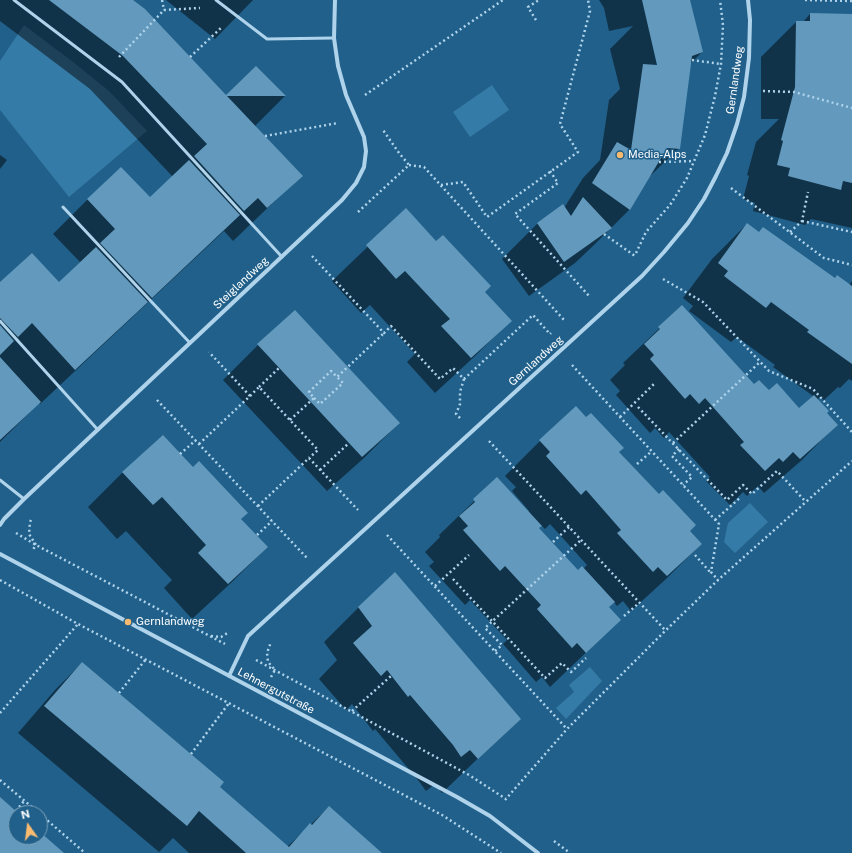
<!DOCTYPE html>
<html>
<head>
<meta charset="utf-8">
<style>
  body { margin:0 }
  #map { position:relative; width:852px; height:853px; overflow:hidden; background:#21608a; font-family:"Public Sans",sans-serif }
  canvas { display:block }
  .north { position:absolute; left:8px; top:805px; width:40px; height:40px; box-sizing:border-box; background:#21608a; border:1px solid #7aa0b9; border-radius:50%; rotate:346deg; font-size:11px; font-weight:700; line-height:16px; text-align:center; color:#fff }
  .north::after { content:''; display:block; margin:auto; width:14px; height:18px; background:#f7ba6f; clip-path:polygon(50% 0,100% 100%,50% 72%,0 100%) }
</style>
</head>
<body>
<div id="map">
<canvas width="852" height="853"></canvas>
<div class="north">N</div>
</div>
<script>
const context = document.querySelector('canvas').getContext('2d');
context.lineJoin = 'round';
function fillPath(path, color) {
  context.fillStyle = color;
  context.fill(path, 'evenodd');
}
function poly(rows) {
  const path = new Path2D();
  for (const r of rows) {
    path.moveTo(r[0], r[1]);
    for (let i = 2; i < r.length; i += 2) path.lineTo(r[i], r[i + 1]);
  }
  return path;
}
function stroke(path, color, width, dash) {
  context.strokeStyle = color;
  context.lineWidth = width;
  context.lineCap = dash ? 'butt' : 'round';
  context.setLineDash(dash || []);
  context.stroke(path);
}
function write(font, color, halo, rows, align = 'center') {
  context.font = font + ' "Public Sans",sans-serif';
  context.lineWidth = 3;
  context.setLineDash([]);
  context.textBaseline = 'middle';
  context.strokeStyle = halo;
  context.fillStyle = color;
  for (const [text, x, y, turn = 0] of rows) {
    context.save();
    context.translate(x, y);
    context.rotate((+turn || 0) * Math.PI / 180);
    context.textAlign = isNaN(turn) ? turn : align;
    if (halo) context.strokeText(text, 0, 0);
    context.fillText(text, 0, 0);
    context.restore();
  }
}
fillPath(poly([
  [24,25,73,62,109,91,147,131,69,197,0,110,0,61],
  [492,85,509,110,470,137,453,112],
  [750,503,768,522,735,553,724,542,728,523],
  [590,667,602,681,566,719,556,708,574,692,569,685]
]), '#357ba7');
fillPath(poly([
  [0,0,131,0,226,96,256,67,285,96,255,126,301,176,233,241,224,231,40,404,39,403,0,442,0,283,59,283,80,262,53,234,88,199,150,198,173,177,90,89,0,21],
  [166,0,253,0,215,39],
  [599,0,676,0,702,52,690,64,679,148,646,180,629,210,594,245,575,263,529,296,502,259,537,224,563,206,564,208,583,178,600,160,609,100,620,89,610,49,633,26,609,31,604,8],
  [810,14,852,15,852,228,811,219,805,225,753,211,755,203,743,199,749,176,747,175,756,142,779,119,761,119,761,57,796,22,803,22],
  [0,155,7,160,0,169],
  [406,210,510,321,475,356,435,393,407,362,415,354,370,305,361,313,332,281],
  [747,224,759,233,835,279,849,285,852,281,852,381,849,379,840,388,838,387,824,400,820,397,817,400,826,413,836,425,802,460,764,493,758,486,747,496,743,492,730,505,706,481,710,477,669,432,664,438,655,428,650,433,616,395,620,391,610,380,625,365,623,363,682,307,754,386,769,391,799,409,813,396,773,367,775,365,737,337,731,342,689,311,693,306,683,298,712,259],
  [258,345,399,423,364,458,327,491,223,380],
  [540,441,618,453,701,544,666,579,631,611,623,601,617,606,614,602,608,607,620,620,550,687,542,677,536,682,503,644,507,640,470,600,465,605,429,566,434,562,425,552,440,537,439,535,497,479,528,513,529,511,512,491,516,487,505,476],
  [550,524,587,565,583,569,578,572,538,528,541,525,545,529],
  [192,469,267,547,232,582,192,619,164,588,172,580,126,531,117,539,88,507,123,472],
  [359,607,520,718,442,793,435,784,426,791,418,780,375,729,373,731,352,704,346,710,319,679,337,660,324,642],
  [82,663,218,787,287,847,329,807,373,853,189,853,173,838,159,852,18,733,55,690]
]), '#0007');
fillPath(poly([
  [49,0,133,0,145,9,226,95,256,66,286,96,227,96,303,176,267,208,258,198,244,211,194,156,207,144,123,56],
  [642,0,690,0,703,52,692,56,680,149,667,148,630,210,592,183,617,142,631,150,643,64,657,65],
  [810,13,852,14,852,183,843,181,841,190,788,176,790,168,777,165,783,141,781,140,795,87,796,21,810,21],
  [189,160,240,215,152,298,100,243,115,229,87,199,121,167,150,197],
  [583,197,612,228,564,262,537,223,563,204,571,216],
  [406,208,436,241,443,235,491,286,485,292,512,321,471,358,441,326,450,319,405,271,396,279,366,245],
  [747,223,759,232,763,227,835,278,837,275,852,286,852,364,807,332,809,330,771,302,766,308,724,276,728,271,718,263],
  [96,247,148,302,75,370,32,323,18,337,0,318,0,282,32,253,59,282],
  [682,305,754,384,759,380,769,390,777,383,799,408,814,395,829,411,827,413,838,425,800,459,793,452,783,462,779,458,765,471,740,445,744,442,705,398,699,404,690,394,685,399,650,359,654,355,644,344,660,329,658,327],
  [295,310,400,423,362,457,257,344],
  [0,325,14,341,0,355],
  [0,357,41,402,0,440],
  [576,406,586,417,591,413,624,448,619,452,659,494,663,490,696,525,690,531,702,544,667,576,658,567,653,572,617,533,621,530,586,490,581,495,546,456,550,452,539,440],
  [163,435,193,467,199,461,248,513,241,519,268,547,228,584,198,553,206,545,162,497,153,505,122,472],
  [497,477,542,526,539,528,578,570,582,566,615,602,609,607,621,620,586,653,577,643,572,648,537,609,541,605,505,566,500,571,463,530,468,526,459,516,475,502,473,499],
  [395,572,521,719,478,759,470,750,461,757,453,745,410,695,408,697,387,670,381,676,353,643,372,626,358,607],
  [82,662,224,782,220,787,289,847,310,823,312,825,329,806,382,853,246,853,199,811,187,826,44,706],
  [0,797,18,813,16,813,16,837,40,837,40,832,64,853,0,853]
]), '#6299bc');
stroke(poly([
  [162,0,164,10],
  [805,0,852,1],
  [536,20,528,7,539,0],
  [119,57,164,10,200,8],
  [190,57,222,27],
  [692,60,721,64],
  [763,91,794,92,852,108],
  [365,95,503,0],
  [265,136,338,123],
  [659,162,694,161],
  [409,165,424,167,565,321],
  [550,171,558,183,515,214,590,297],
  [441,185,463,182,487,217,578,152,560,124,590,11,588,0],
  [731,188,824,258,852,265],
  [358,212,409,165,399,153,383,130],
  [802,221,852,232],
  [790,232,802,221,808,192],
  [604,234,635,256],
  [636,253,646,232,670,205,687,178,705,135,715,96,721,64,723,25,720,0],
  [312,256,384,333,391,326,440,379,453,368,464,379,533,315,550,334,551,333],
  [663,279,703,302,769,371,813,389,852,432],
  [572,365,719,524,711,572,718,580],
  [259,387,279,368],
  [250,396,259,387,318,450,309,458],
  [314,398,320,404,343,383,337,377],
  [157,400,307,558],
  [638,407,727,500,743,485,752,494,777,471,806,502],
  [620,417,655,383],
  [460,418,456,414,460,404,460,392,464,379],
  [290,420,314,398,309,392,331,371,337,377,384,333],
  [489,441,665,630],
  [673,443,760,362],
  [199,444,250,396,209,352],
  [679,449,672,456,692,477,683,485],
  [180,454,196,440],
  [637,464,652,451],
  [320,470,349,443],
  [258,506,309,458,358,510],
  [31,520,30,522,29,534,36,545,32,551],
  [715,520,741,497],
  [16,533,36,545,225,644],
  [257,535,272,521],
  [387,535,567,729],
  [553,542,569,527],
  [695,555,710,572],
  [453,579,545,678,562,663,571,672,586,658],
  [0,580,78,624,442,815,501,853],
  [435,586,469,555],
  [624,616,639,603],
  [211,636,221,637,229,632],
  [495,651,502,645,485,628,581,540],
  [256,660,469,775,506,799],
  [271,677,275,670,268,662,267,653,271,642],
  [119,693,146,659],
  [352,711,391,676],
  [0,713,78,624],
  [191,754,229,703],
  [0,780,39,813],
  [505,800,567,729,665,631,718,580,852,461],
  [16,811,24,801],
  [40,814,85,853],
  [554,841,570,853]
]), '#aed3eb', 2.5, [2, 3]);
stroke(poly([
  [14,0,122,82,282,257],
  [216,0,267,39,334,38],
  [63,207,190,343],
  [0,321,98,430],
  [0,480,24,499]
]), '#aed3eb', 3);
stroke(poly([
  [0,525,4,519,24,499,342,200,356,183,364,167,366,151,364,137,346,95,338,66,334,38,335,0],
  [0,554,457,797,490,816,538,853],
  [229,676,248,636,642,276,664,252,688,223,704,199,716,176,727,153,737,124,744,97,749,58,750,20,748,0]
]), '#aed3eb', 4);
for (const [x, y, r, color] of [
  [620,155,4,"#f7ba6f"],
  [128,622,4,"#f7ba6f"]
]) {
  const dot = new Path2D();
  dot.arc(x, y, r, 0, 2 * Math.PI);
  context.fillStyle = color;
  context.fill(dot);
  stroke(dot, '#21608a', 1.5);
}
write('11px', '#fff', '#21608a', [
  ["Gernlandweg",735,80,-82],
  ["Steiglandweg",241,283,-43],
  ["Gernlandweg",536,361,-42],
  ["Lehnergutstraße",276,691,28]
]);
write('11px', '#fff', '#21608a', [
  ["Media-Alps",628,155],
  ["Gernlandweg",136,622]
], 'left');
</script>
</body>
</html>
